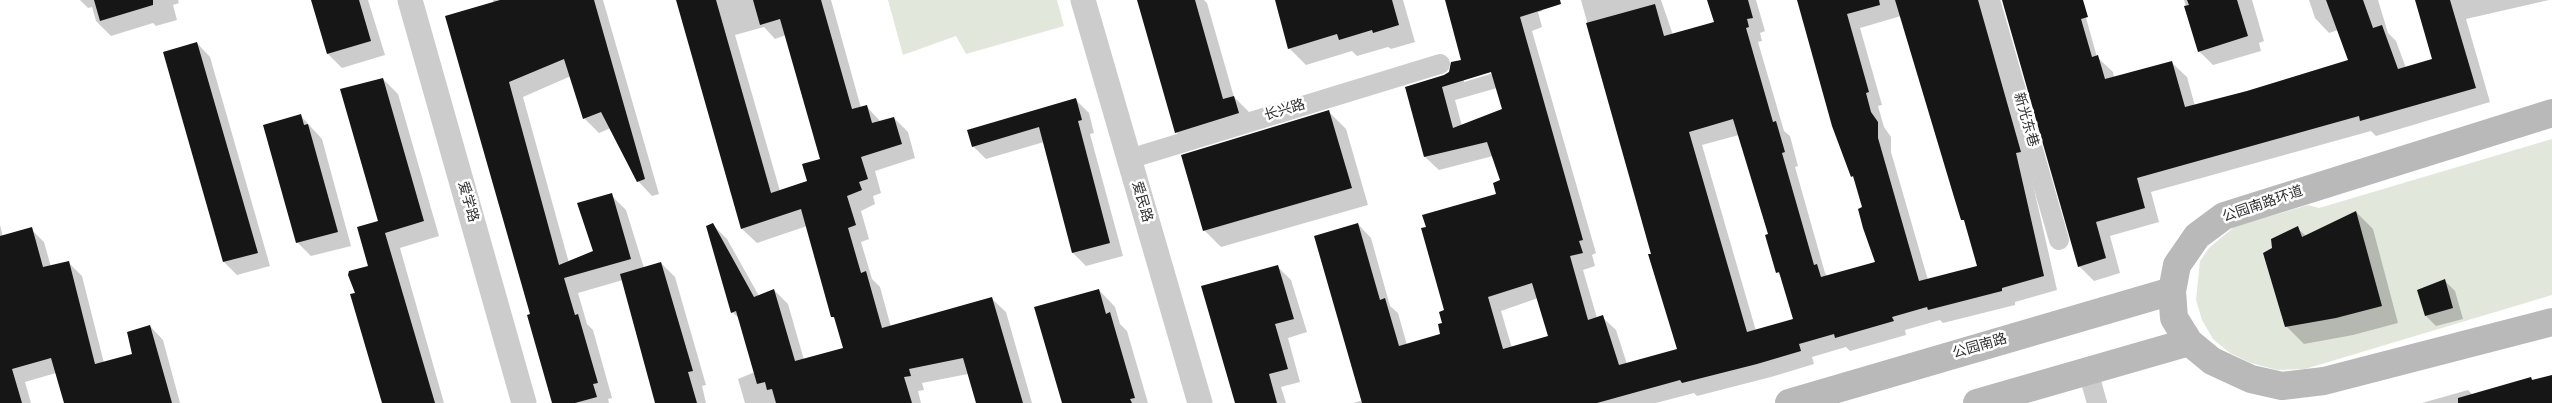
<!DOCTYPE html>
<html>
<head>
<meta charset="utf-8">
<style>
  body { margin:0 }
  canvas { display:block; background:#fff }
</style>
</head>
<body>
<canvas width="2552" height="403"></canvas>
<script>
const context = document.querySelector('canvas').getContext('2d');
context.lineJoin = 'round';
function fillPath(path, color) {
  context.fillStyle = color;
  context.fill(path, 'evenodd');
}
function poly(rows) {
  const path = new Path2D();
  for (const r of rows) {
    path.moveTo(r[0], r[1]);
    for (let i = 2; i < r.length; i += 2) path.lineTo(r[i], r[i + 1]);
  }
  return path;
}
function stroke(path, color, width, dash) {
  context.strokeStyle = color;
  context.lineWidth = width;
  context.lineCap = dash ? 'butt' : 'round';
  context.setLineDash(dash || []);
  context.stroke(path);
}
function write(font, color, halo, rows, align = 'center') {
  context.font = font + ' "Source Sans 3","Noto Sans SC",sans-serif';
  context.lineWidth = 5;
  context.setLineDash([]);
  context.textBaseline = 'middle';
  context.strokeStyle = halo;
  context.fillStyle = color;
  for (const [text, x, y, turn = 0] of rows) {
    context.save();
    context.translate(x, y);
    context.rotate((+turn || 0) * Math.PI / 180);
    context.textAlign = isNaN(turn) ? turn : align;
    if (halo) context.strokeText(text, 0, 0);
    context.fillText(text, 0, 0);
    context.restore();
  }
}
fillPath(poly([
  [888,0,1057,0,1064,26,966,54,956,36,903,55],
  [2552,139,2552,295,2305,369,2277,370,2251,363,2230,353,2213,339,2202,320,2196,300,2200,261,2209,248,2234,227,2308,205,2319,208]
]), '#e2e7dc');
fillPath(poly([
  [80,0,178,0,179,3,173,5,177,20,156,26,153,23,111,36,96,21,92,7,88,8],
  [312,0,368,0,385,55,342,68,328,54],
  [493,0,603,0,659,194,652,196,638,181,611,128,599,133,584,118,571,76,523,97,569,263,594,252,611,195,626,210,644,268,661,263,675,277,706,385,702,386,706,403,661,403,623,280,578,293,587,324,593,330,612,398,608,399,609,403,553,403,532,315],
  [677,0,831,0,861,108,866,106,881,122,894,118,908,132,915,158,875,171,881,193,873,196,875,204,861,211,869,239,861,242,872,279,880,287,891,327,991,298,1006,312,1032,403,977,403,968,374,922,383,924,390,918,391,921,403,745,403,738,379,755,372,740,319,732,312,713,225,727,239,759,296,774,290,788,304,804,360,844,348,836,320,832,316,807,226,757,243,742,229],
  [764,27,775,39,786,35,822,160,809,181,780,191,735,35],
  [1140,0,1204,0,1207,3,1234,97,1251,114,1193,149,1176,132],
  [1276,0,1403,0,1415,42,1391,49,1388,47,1357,56,1352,51,1306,65,1289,48],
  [1446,0,1539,0,1542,11,1538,12,1542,27,1532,31,1596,253,1592,255,1595,266,1583,270,1597,318,1602,317,1616,330,1627,364,1678,350,1581,0,1661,0,1673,35,1715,23,1708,0,1756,0,1765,31,1760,33,1762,41,1758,42,1784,131,1790,136,1798,166,1795,167,1825,273,1828,277,1876,263,1856,180,1852,176,1798,0,1980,0,2029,167,2057,290,2015,302,2015,305,1943,323,1940,320,1905,330,1906,335,1850,351,1846,347,1812,357,1814,364,1771,377,1697,396,1694,393,1656,403,1353,403,1363,400,1358,224,1371,238,1390,306,1398,313,1407,345,1442,335,1446,311,1498,195,1502,181,1493,156,1439,170,1425,157,1444,76,1463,60],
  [1901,16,1978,266,1928,280,1891,152,1891,137,1884,127,1878,106,1882,105,1860,28],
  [1497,70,1497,72,1464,82,1464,79],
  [1497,88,1503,110,1462,126,1455,100],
  [1739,135,1770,235,1777,272,1782,277,1794,320,1756,331,1702,145],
  [1538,298,1550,337,1512,348,1501,311],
  [2004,0,2081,0,2097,57,2113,72,2114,77,2172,63,2187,77,2195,106,2350,61,2338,30,2329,33,2315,18,2309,0,2378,0,2388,33,2396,41,2406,68,2434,60,2416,0,2549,0,2466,19,2490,102,2376,136,2371,131,2151,192,2159,222,2110,236,2120,273,2094,281,2079,266],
  [2184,0,2252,0,2264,41,2259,43,2261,51,2213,65,2199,51],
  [197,43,210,57,270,266,237,275,224,262],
  [383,79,398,94,439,236,400,248,444,403,383,403,357,293,370,266,379,222],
  [1076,100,1089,113,1094,133,1090,134,1123,256,1086,266,1073,253,1044,142,986,159,973,146],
  [1329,112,1346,129,1368,205,1221,247,1204,230],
  [301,116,322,139,351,246,311,256,297,242],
  [2356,212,2373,229,2398,323,2353,335,2304,344,2287,327,2297,228,2306,236],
  [0,225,3,237,31,229,44,242,51,267,69,263,82,276,104,363,133,355,150,326,163,340,180,403,65,403,56,373,25,382,31,403,0,403],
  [1278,267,1291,280,1307,332,1288,338,1300,382,1281,387,1286,403,1236,403],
  [2445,281,2455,291,2463,319,2436,326,2426,316],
  [1099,290,1115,307,1120,324,1127,331,1148,403,1063,403],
  [2552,376,2552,403,2422,403,2468,390,2473,395,2531,378,2534,381]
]), '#0003');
fillPath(poly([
  [94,0,153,0,153,5,100,21],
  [311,0,359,0,371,41,327,54],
  [500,0,594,0,645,179,637,182,601,112,583,119,564,59,509,82,559,265,593,251,577,203,612,193,631,259,564,278,575,315,578,314,598,383,593,384,597,397,575,403,552,403,527,315,530,314,445,16],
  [676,0,716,0,771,193,807,181,802,164,820,159,780,19,760,25,753,0,821,0,852,109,867,105,872,123,894,117,902,144,861,157,868,179,859,182,862,190,847,196,856,225,848,228,861,273,866,271,882,328,992,297,1023,403,976,403,963,358,909,369,911,376,904,377,912,403,776,403,772,389,767,390,765,382,757,384,736,311,731,313,706,226,713,223,754,297,774,289,795,361,843,348,834,317,831,317,801,209,741,229],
  [1137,0,1195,0,1223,99,1234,96,1239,113,1175,133],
  [1275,0,1392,0,1399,25,1373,33,1372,30,1339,40,1337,34,1288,49],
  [1445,0,1560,0,1561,4,1520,17,1583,240,1579,241,1583,253,1570,256,1588,320,1603,315,1619,365,1677,349,1648,254,1651,254,1586,23,1655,4,1664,36,1714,22,1707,0,1748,0,1753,18,1747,19,1749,27,1746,28,1773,122,1776,121,1785,152,1782,153,1814,265,1817,264,1821,277,1875,262,1863,228,1858,209,1862,207,1853,176,1851,177,1832,126,1797,0,1879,0,1880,5,1847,14,1869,92,1866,93,1871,112,1878,122,1878,138,1919,281,1977,266,1964,220,1961,220,1954,197,1895,0,1978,0,2021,152,2016,153,2044,276,2002,288,2002,291,1928,310,1927,307,1892,317,1894,321,1835,338,1834,334,1799,344,1801,351,1757,364,1682,383,1680,380,1597,403,1362,403,1314,236,1358,223,1380,300,1385,298,1399,346,1440,334,1438,324,1442,323,1439,312,1444,310,1421,228,1426,227,1422,215,1496,194,1493,183,1500,180,1487,142,1424,157,1405,87,1444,75,1449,72,1451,62,1461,60],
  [1491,72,1502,109,1453,128,1442,87],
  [1733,119,1768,234,1765,235,1776,273,1779,272,1793,319,1747,332,1689,132],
  [1532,283,1548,336,1503,349,1488,297],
  [2002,0,2083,0,2088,17,2081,19,2092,57,2098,55,2105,79,2172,61,2185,107,2247,91,2348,60,2326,0,2363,0,2373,28,2382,25,2398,69,2432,59,2415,0,2450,0,2476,88,2360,121,2359,116,2137,178,2145,208,2096,222,2106,258,2078,267],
  [2187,0,2237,0,2248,36,2198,52,2184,6,2189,5],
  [197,42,258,253,223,262,163,52],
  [383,78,424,221,385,233,435,403,382,403,350,294,355,293,348,275,349,271,368,266,357,227,378,221,340,89],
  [1076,98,1082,120,1078,121,1110,243,1072,253,1039,127,972,147,967,130],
  [1329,110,1352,188,1203,231,1181,155],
  [301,114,304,125,308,124,338,232,296,243,263,125],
  [2356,211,2382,306,2336,318,2285,327,2263,253,2272,248,2271,239,2298,226,2302,237],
  [32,227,43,267,69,261,95,364,132,354,127,332,150,325,172,403,64,403,51,358,12,369,22,403,0,403,0,236],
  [661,262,693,371,688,372,697,403,655,403,620,274],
  [1278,265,1294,319,1275,324,1288,369,1269,374,1277,403,1235,403,1201,286],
  [2445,279,2453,308,2425,316,2417,290],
  [1099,289,1106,314,1110,312,1135,398,1130,399,1132,403,1062,403,1034,307],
  [2552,375,2552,403,2458,403,2458,398,2531,377,2532,380]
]), '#161616');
stroke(poly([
  [1990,0,2059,240],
  [1129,159,1440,64],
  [2088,371,2097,403]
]), '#ccc', 20);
stroke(poly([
  [410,0,524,403],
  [1083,0,1200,403]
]), '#ccc', 25);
stroke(poly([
  [2552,113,2224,216,2197,236,2177,265,2172,291,2174,318,2189,342,2212,361,2251,379,2282,386,2324,381,2552,322],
  [1789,403,2172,291],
  [1977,403,2189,342]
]), '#b9b9b9', 28);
write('14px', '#2f2f2f', '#fff', [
  ["长兴路",1285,111,-17],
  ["新光东巷",2025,120,74],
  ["爱学路",467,202,74],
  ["爱民路",1141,202,74],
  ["公园南路环道",2263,205,-19],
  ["公园南路",1980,347,-16]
]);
</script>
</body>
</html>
